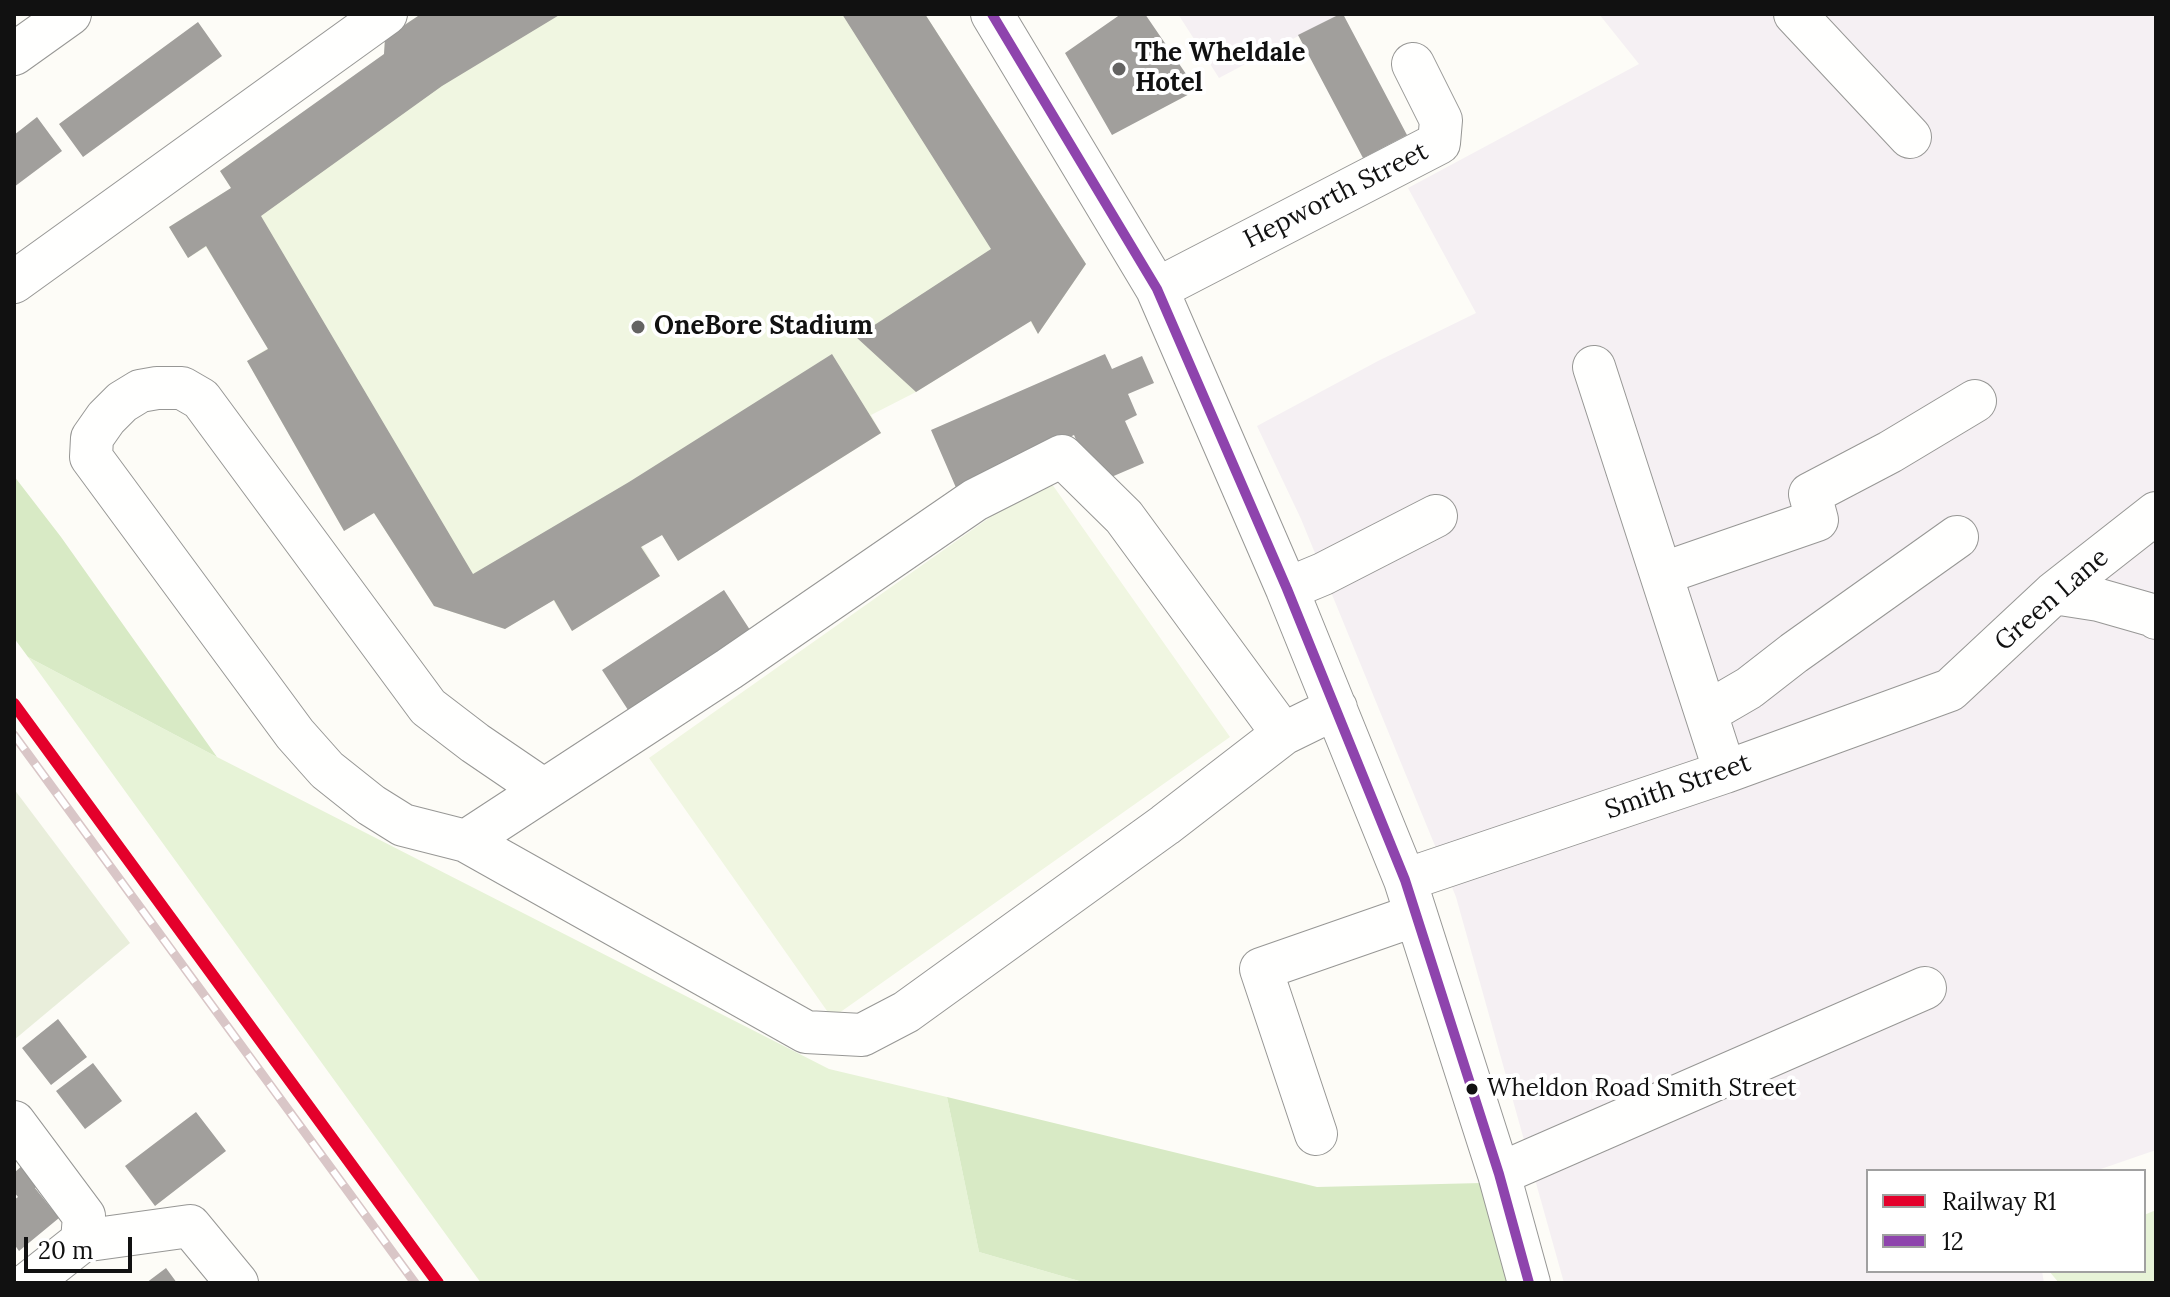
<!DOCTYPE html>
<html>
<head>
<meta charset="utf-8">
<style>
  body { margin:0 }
  #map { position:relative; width:2170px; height:1297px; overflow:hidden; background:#fdfcf7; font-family:Lora,serif }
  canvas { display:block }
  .frame { position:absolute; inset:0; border:16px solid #111; pointer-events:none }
  .legend { position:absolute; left:1866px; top:1169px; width:280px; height:104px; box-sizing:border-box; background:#fff; border:2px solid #a0a0a0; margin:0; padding:10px 14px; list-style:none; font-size:24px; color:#111 }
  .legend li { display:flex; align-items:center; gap:16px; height:40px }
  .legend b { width:40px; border:2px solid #a0a0a0 }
  .scale { position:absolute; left:24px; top:1237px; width:108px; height:36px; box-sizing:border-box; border:4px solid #111; border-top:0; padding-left:10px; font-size:24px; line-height:28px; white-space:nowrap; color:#111; -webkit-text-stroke:6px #fff; paint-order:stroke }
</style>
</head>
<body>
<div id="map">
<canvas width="2170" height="1297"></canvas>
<div class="frame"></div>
<ul class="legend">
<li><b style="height:10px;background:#e4002b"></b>Railway R1</li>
<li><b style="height:10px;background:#8e44ad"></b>12</li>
</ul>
<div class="scale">20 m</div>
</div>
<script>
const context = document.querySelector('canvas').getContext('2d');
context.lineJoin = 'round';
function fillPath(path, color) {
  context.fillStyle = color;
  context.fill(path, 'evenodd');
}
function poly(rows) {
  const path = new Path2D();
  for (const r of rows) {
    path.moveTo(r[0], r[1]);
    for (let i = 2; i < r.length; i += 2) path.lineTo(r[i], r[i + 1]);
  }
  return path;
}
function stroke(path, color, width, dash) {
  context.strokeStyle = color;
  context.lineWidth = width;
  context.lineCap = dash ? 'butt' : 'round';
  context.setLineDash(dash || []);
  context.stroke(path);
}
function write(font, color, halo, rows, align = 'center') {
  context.font = font + ' Lora,serif';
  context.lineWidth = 8;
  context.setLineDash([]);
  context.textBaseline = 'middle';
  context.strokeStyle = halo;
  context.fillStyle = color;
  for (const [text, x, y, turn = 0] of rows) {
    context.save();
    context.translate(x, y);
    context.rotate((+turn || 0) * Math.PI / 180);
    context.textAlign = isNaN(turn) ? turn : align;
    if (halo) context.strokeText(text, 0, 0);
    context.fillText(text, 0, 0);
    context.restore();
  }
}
fillPath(poly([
  [1178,14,1340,14,1219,78],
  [1599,14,2156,14,2156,1150,2095,1171,1868,1171,1868,1271,2042,1271,2044,1283,1564,1283,1456,897,1301,519,1257,426,1378,361,1476,313,1408,188,1639,64]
]), '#f5f0f3');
fillPath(poly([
  [28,657,217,757,829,1069,947,1097,979,1252,1086,1283,481,1283],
  [2156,1210,2156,1283,2059,1283,2049,1271,2144,1271,2144,1215]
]), '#e7f3d7');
fillPath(poly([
  [14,476,61,537,217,757,28,657,14,638],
  [947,1097,1317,1187,1482,1183,1511,1283,1086,1283,979,1252]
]), '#d8eac5');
fillPath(poly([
  [14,789,130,943,14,1040]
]), '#e9eedb');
fillPath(poly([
  [421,14,925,14,1086,264,1038,334,1030,321,916,392,871,415,881,433,678,561,662,535,642,546,660,576,572,631,553,600,505,629,434,606,374,513,344,531,247,361,268,348,206,247,188,258,169,227,231,188,220,171,384,55,385,38],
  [1047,477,1230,737,832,1018,649,758]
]), '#f0f6e1');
fillPath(poly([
  [421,14,561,14,442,86,261,216,473,574,629,482,832,354,881,433,678,561,662,535,641,547,660,576,572,631,554,600,505,629,434,606,374,513,344,531,247,361,268,349,206,246,188,258,169,227,231,188,220,171,384,54,385,38],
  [842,14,925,14,1086,264,1038,334,1031,321,916,392,856,337,991,249],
  [1121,14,1145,14,1197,90,1112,135,1065,53],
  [1340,14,1343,14,1407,135,1363,158,1298,35],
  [198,22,222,56,83,157,59,124],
  [37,117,62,151,14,187,14,135],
  [1105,354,1112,369,1142,356,1154,383,1128,394,1137,415,1125,421,1144,463,1095,484,1074,435,957,490,931,430],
  [724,590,752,633,630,713,602,670],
  [58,1019,87,1057,51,1085,22,1048],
  [93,1063,122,1101,85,1129,56,1091],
  [196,1112,226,1151,155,1206,125,1166],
  [25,1163,41,1182,35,1188,59,1218,19,1251,14,1244,14,1200,18,1197,14,1192,14,1173],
  [166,1268,177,1283,146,1283]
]), '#a19f9c');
const minor = poly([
  [992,14,1157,289,1287,589,1405,880,1499,1174,1529,1283],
  [1795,14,1910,137],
  [14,54,70,14],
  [14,282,386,14],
  [1157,289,1439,143,1441,120,1413,64],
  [1594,367,1725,772],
  [1661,574,1817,520,1810,494,1890,452,1975,401],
  [1287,589,1323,574,1436,516],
  [2054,593,2099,600,2155,616,2156,618],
  [1706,713,1749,688,1794,653,1957,537],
  [1283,734,1124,517,1062,456,975,500,729,669,466,841,806,1032,862,1035,906,1012,1165,825,1283,734,1336,708],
  [466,841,403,825,371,805,327,770,295,734,91,457,92,438,106,418,122,402,140,391,157,388,182,388,201,399,428,707,475,743,544,790],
  [1405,880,1725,772,1950,690,2054,593,2156,513],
  [14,1122,84,1216,82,1241],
  [1316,1134,1261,969,1416,915],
  [1499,1174,1925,988],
  [29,1283,82,1241,190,1226,237,1283]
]);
stroke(minor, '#979795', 44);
stroke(minor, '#fffffe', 42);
const rail = poly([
  [14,735,415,1283]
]);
stroke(rail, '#d9c6c7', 9);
stroke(rail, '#fff', 6, [18]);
stroke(poly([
  [992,14,1157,289,1287,589,1405,880,1499,1174,1529,1283]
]), '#8e44ad', 10);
stroke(poly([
  [14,704,438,1283]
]), '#e4002b', 12);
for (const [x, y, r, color] of [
  [1119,69,8,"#646362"],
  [638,327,8,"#646362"],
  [1472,1089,7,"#111"]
]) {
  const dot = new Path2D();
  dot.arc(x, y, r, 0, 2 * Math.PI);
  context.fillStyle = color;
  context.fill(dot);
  stroke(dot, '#fff', 3);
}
write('24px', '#111', '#fff', [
  ["Wheldon Road Smith Street",1487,1089]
], 'left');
write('bold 26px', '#111', '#fff', [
  ["The Wheldale",1135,54],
  ["Hotel",1135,84],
  ["OneBore Stadium",654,327]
], 'left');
write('26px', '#111', '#fff', [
  ["Hepworth Street",1336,196,-27],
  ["Green Lane",2052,600,-41],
  ["Smith Street",1678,787,-19]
]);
</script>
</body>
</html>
